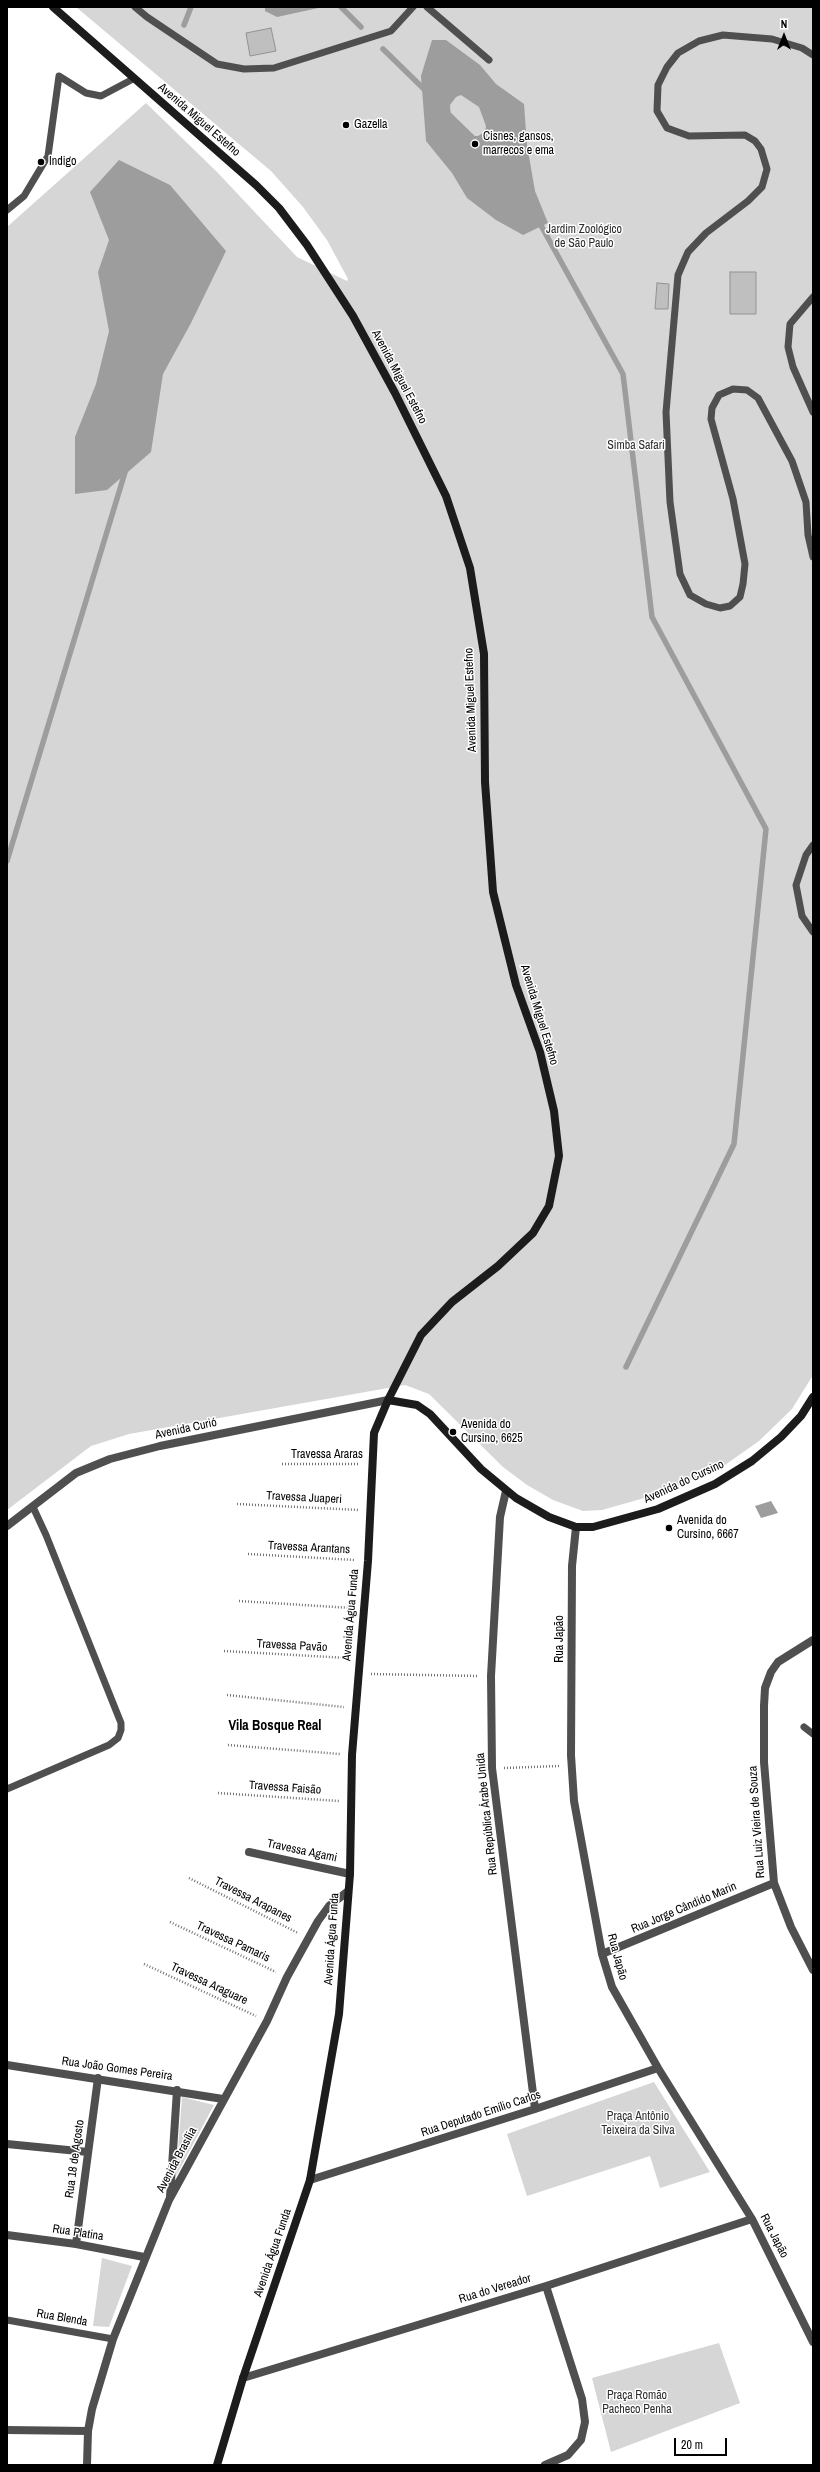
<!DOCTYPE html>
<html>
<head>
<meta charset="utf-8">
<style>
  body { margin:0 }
  #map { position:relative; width:820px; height:2472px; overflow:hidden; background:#fff; font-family:"Archivo Narrow",sans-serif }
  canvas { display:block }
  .frame { position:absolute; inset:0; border:8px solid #000; pointer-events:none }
  .north { position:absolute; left:764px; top:16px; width:40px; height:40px; -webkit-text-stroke:3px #fff; paint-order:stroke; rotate:0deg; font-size:11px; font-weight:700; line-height:16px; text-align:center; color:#000 }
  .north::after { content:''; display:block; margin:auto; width:14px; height:18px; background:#000; clip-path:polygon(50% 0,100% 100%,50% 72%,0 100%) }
  .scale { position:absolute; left:674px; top:2438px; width:53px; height:18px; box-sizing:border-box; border:2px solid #000; border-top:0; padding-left:5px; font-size:12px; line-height:14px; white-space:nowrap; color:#000; -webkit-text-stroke:3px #fff; paint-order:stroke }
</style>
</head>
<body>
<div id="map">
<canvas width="820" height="2472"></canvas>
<div class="frame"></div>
<div class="north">N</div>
<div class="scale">20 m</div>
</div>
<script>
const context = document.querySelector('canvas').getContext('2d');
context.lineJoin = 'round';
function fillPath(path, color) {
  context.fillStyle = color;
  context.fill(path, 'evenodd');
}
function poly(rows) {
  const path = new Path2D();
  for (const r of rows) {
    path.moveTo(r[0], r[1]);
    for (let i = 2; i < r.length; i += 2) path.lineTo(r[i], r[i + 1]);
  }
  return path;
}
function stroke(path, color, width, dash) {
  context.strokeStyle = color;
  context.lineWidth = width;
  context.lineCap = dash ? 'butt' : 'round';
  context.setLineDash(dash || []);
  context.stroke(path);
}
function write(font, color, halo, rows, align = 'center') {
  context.font = font + ' "Archivo Narrow",sans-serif';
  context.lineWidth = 3;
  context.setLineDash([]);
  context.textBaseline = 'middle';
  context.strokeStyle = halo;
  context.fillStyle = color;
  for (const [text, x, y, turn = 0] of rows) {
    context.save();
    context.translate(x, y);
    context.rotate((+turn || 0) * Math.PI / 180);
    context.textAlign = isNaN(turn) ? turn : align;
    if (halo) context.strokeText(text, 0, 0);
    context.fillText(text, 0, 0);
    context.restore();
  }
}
fillPath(poly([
  [76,7,813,7,813,1375,792,1409,759,1441,725,1465,662,1493,602,1510,583,1511,553,1500,527,1485,503,1467,429,1394,405,1385,129,1434,91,1446,7,1510,7,227,146,103,218,173,297,257,347,281,348,279,327,240,303,207,271,171],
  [654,2082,710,2172,660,2188,650,2156,527,2196,507,2134],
  [182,2097,214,2105,176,2176],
  [102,2258,132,2266,109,2327,93,2326],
  [719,2343,740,2403,611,2452,592,2378]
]), '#d6d6d6');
fillPath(poly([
  [265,7,323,7,277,17,265,11],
  [432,40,446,40,480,65,496,84,524,104,527,145,535,191,548,223,523,235,496,220,467,198,452,173,426,141,421,76],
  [461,95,479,107,486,126,485,132,478,136,467,136,451,119,450,105,456,97],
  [119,160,170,185,226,251,191,323,163,374,151,452,107,490,75,494,75,437,96,384,109,331,98,272,109,240,90,192],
  [771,1501,778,1513,761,1518,755,1506]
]), '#9d9d9d');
stroke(poly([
  [341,7,361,27],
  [184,25,191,7],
  [383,49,427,92],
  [444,110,477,142],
  [538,220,623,374,652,617,766,829,734,1144,626,1367],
  [7,861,126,469]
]), '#9d9d9d', 5.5);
const building = poly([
  [271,28,276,51,250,56,246,33,271,28],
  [730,272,756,272,756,314,730,314,730,272],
  [657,283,669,284,668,309,655,309,657,283]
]);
fillPath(building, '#bfbfbf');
stroke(building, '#939393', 1);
stroke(poly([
  [282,1464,360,1464],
  [237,1504,359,1510],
  [248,1554,355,1560],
  [239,1601,351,1608],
  [224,1651,348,1658],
  [371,1674,478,1676],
  [227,1695,344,1707],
  [228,1745,340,1754],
  [504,1768,559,1766],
  [218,1793,339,1801],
  [189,1878,298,1933],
  [170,1922,276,1972],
  [144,1964,256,2016]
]), '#717171', 2.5, [1, 2]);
stroke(poly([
  [135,7,147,17,217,64,244,69,274,68,391,31,413,7],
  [427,7,489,60],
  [813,55,802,48,772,39,723,35,699,41,678,53,667,67,658,85,657,111,667,128,689,136,745,135,755,141,761,149,767,169,762,187,748,201,706,233,688,252,678,275,666,412,670,502,680,574,690,595,706,604,720,608,730,606,740,597,743,584,745,564,733,499,711,419,712,408,719,395,733,389,747,390,758,398,792,461,806,502,808,535,813,557],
  [7,210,24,196,48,156,59,76,86,93,101,96,133,79],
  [813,297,790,324,788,347,793,367,813,412],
  [813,845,806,855,796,885,802,916,813,932],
  [804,1727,813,1734],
  [7,1789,109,1745,118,1738,121,1730,121,1723,107,1688,46,1535,33,1507],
  [7,2320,113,2339]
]), '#4f4f4f', 7);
stroke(poly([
  [506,1491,500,1517,491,1676,492,1768,535,2109],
  [576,1527,572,1566,571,1755,574,1801,602,1954,612,1987,658,2068,752,2219,813,2342],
  [813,1640,778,1662,771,1672,765,1688,764,1706,764,1762,774,1883,791,1927,813,1970],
  [249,1852,350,1874],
  [602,1954,774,1883],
  [7,2065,223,2099],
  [7,2144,88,2152],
  [310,2180,535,2109,658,2068],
  [170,2197,177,2090],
  [7,2235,76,2244,144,2257],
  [76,2244,98,2078],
  [243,2378,546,2286,752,2219],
  [7,2430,88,2431],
  [87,2465,88,2431,92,2409,113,2339,169,2200,267,2021,287,1977,318,1921,329,1906,347,1892],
  [545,2465,568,2455,581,2440,585,2422,582,2399,546,2286]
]), '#4f4f4f', 8);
stroke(poly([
  [7,1526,76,1473,110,1459,160,1446,388,1400]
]), '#4f4f4f', 8);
stroke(poly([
  [53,7,256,185,279,208,307,245,353,316,395,393,446,496,470,568,484,654,485,782,493,892,516,985,540,1052,554,1111,559,1156,549,1206,533,1233,498,1266,452,1302,421,1335,388,1400,374,1433,368,1561,352,1755,350,1874,339,2014,310,2180,243,2378,217,2465],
  [388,1400,417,1405,430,1414,481,1469,516,1498,549,1517,576,1527,593,1527,658,1509,715,1484,752,1461,781,1437,801,1416,813,1397]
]), '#1c1c1c', 8);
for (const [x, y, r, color] of [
  [346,125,4,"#000"],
  [475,144,4,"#000"],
  [41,162,4,"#000"],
  [453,1432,4,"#000"],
  [669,1528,4,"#000"]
]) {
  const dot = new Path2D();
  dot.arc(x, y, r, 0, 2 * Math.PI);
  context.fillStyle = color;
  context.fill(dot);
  stroke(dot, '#fff', 1.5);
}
write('12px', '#000', '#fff', [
  ["Avenida Miguel Estefno",199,120,41],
  ["Avenida Miguel Estefno",399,377,62],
  ["Avenida Miguel Estefno",471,700,-92],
  ["Avenida Miguel Estefno",539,1015,73],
  ["Avenida Curió",186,1429,-12],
  ["Travessa Araras",327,1455],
  ["Avenida do Cursino",684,1482,-25],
  ["Travessa Juaperi",304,1498,3],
  ["Travessa Arantans",309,1548,3],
  ["Avenida Água Funda",351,1615,-85],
  ["Rua Japão",560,1639,-90],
  ["Travessa Pavão",292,1646,3],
  ["Travessa Faisão",285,1788,4],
  ["Rua República Árabe Unida",487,1814,-96],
  ["Rua Luiz Vieira de Souza",757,1822,-94],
  ["Travessa Agami",302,1851,12],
  ["Travessa Arapanes",253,1900,27],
  ["Rua Jorge Cândido Marin",684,1908,-23],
  ["Avenida Água Funda",332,1939,-86],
  ["Travessa Pamaris",233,1942,25],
  ["Rua Japão",617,1957,75],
  ["Travessa Araguare",209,1984,25],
  ["Rua João Gomes Pereira",117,2069,8],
  ["Rua Deputado Emílio Carlos",481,2114,-18],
  ["Rua 18 de Agosto",75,2159,-82],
  ["Avenida Brasília",177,2160,-62],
  ["Rua Platina",78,2233,9],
  ["Rua Japão",774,2236,63],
  ["Avenida Água Funda",273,2253,-71],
  ["Rua do Vereador",495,2289,-17],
  ["Rua Blenda",62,2318,10]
]);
write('12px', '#000', '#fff', [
  ["Gazella",354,125],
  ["Cisnes, gansos,",483,137],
  ["marrecos e ema",483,151],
  ["Indigo",49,162],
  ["Avenida do",461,1425],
  ["Cursino, 6625",461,1439],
  ["Avenida do",677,1521],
  ["Cursino, 6667",677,1535]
], 'left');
write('12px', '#2d2d2d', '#fff', [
  ["Jardim Zoológico",584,230],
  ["de São Paulo",584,244],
  ["Simba Safari",636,446],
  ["Praça Antônio",638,2117],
  ["Teixeira da Silva",638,2131],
  ["Praça Romão",637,2396],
  ["Pacheco Penha",637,2410]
]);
write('bold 14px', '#000', '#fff', [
  ["Vila Bosque Real",275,1726]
]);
</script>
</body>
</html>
